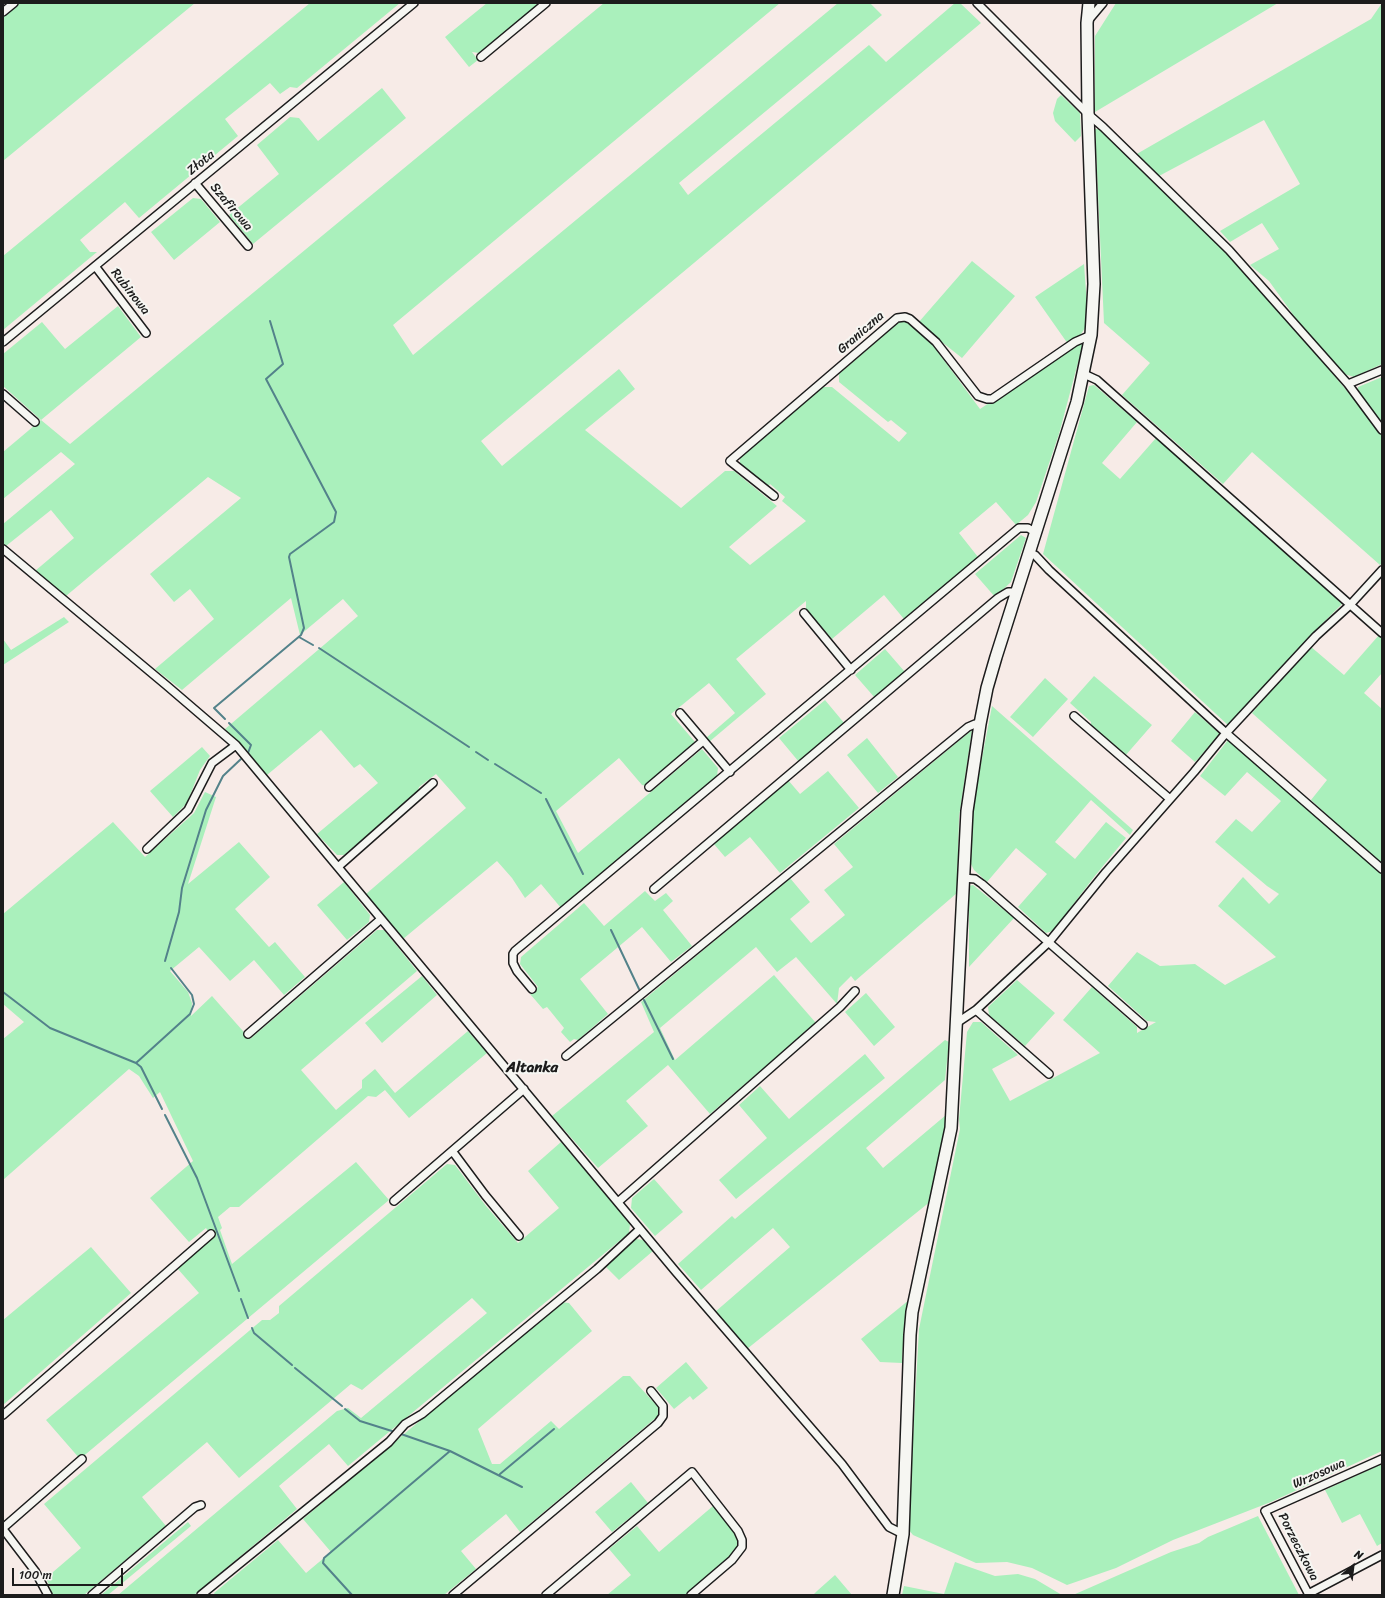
<!DOCTYPE html>
<html>
<head>
<meta charset="utf-8">
<style>
  body { margin:0 }
  #map { position:relative; width:1385px; height:1598px; overflow:hidden; background:#f7ebe7; font-family:Sriracha,sans-serif }
  canvas { display:block }
  .frame { position:absolute; inset:0; border:4px solid #1c1c1c; pointer-events:none }
  .north { position:absolute; left:1333px; top:1546px; width:40px; height:40px; -webkit-text-stroke:3px #f6f6f2; paint-order:stroke; rotate:28deg; font-size:11px; font-weight:700; line-height:16px; text-align:center; color:#1c1c1c }
  .north::after { content:''; display:block; margin:auto; width:14px; height:18px; background:#1c1c1c; clip-path:polygon(50% 0,100% 100%,50% 72%,0 100%) }
  .scale { position:absolute; left:12px; top:1568px; width:111px; height:18px; box-sizing:border-box; border:2px solid #1c1c1c; border-top:0; padding-left:5px; font-size:12px; line-height:14px; white-space:nowrap; color:#1c1c1c; -webkit-text-stroke:3px #f6f6f2; paint-order:stroke }
</style>
</head>
<body>
<div id="map">
<canvas width="1385" height="1598"></canvas>
<div class="frame"></div>
<div class="north">N</div>
<div class="scale">100 m</div>
</div>
<script>
const context = document.querySelector('canvas').getContext('2d');
context.lineJoin = 'round';
function fillPath(path, color) {
  context.fillStyle = color;
  context.fill(path, 'evenodd');
}
function poly(rows) {
  const path = new Path2D();
  for (const r of rows) {
    path.moveTo(r[0], r[1]);
    for (let i = 2; i < r.length; i += 2) path.lineTo(r[i], r[i + 1]);
  }
  return path;
}
function stroke(path, color, width, dash) {
  context.strokeStyle = color;
  context.lineWidth = width;
  context.lineCap = dash ? 'butt' : 'round';
  context.setLineDash(dash || []);
  context.stroke(path);
}
function write(font, color, halo, rows, align = 'center') {
  context.font = font + ' Sriracha,sans-serif';
  context.lineWidth = 4;
  context.setLineDash([]);
  context.textBaseline = 'middle';
  context.strokeStyle = halo;
  context.fillStyle = color;
  for (const [text, x, y, turn = 0] of rows) {
    context.save();
    context.translate(x, y);
    context.rotate((+turn || 0) * Math.PI / 180);
    context.textAlign = isNaN(turn) ? turn : align;
    if (halo) context.strokeText(text, 0, 0);
    context.fillText(text, 0, 0);
    context.restore();
  }
}
fillPath(poly([
  [20,3,195,3,3,161,3,17],
  [310,3,400,3,297,88,290,87,280,94,270,83,225,119,238,136,139,218,125,202,80,240,90,252,97,252,3,330,3,256],
  [487,3,540,3,479,53,472,52,478,60,469,67,445,37],
  [604,3,780,3,393,325,413,355,838,3,870,3,882,15,679,183,688,195,869,45,886,62,955,3,960,3,981,23,481,441,502,466,619,369,635,389,585,430,681,508,725,471,734,471,777,506,729,547,750,565,806,521,782,501,785,497,770,484,768,487,740,465,740,458,823,387,832,387,899,442,907,433,891,420,888,422,839,382,839,374,899,322,909,322,926,336,980,409,1084,340,1059,434,1036,502,1028,515,1016,525,996,502,959,533,978,557,904,619,884,595,832,639,806,609,806,601,736,659,766,694,709,742,706,738,735,713,709,683,671,714,695,742,694,746,647,786,642,785,619,758,556,811,578,853,702,749,718,768,717,776,561,908,541,884,525,898,512,878,497,861,403,939,366,894,466,808,436,774,419,787,417,794,344,855,337,855,317,834,378,783,360,764,354,768,321,730,267,775,225,729,358,616,343,599,300,635,291,598,182,690,155,669,214,619,190,589,174,602,150,574,241,498,208,477,66,596,35,571,74,538,51,510,6,546,3,544,3,524,75,464,61,452,3,499,3,452,41,420,3,386,3,354,42,322,65,349,118,306,141,337,41,420,70,444],
  [1116,3,1278,3,1095,112,1095,36],
  [1382,3,1382,364,1354,377,1344,374,1312,341,1269,281,1250,265,1279,249,1262,223,1230,242,1220,231,1300,184,1264,120,1159,176,1135,155,1371,19],
  [382,88,406,118,253,244,229,215,279,174,257,145,290,117,299,118,318,141],
  [1061,95,1080,113,1081,136,1075,142,1055,121,1053,113,1057,99],
  [1095,129,1100,129,1106,134,1210,234,1243,270,1302,337,1382,433,1382,563,1380,565,1252,452,1223,484,1122,395,1150,363,1104,323],
  [193,198,201,199,220,222,174,260,151,232],
  [972,261,1015,296,962,358,918,323],
  [1084,264,1088,319,1087,325,1079,337,1068,344,1035,297],
  [1382,377,1382,426,1356,393,1358,387],
  [1094,385,1137,422,1102,463,1120,479,1156,438,1343,603,1308,638,1229,726,1043,554,1089,386],
  [1021,535,1026,538,1011,582,995,597,975,574],
  [64,617,69,622,3,665,3,639,11,650],
  [1379,635,1382,638,1382,673,1364,693,1382,709,1382,866,1311,800,1327,780,1252,713,1310,646,1344,675],
  [885,649,905,672,875,698,855,675],
  [1094,676,1152,725,1125,756,1091,726,1091,722,1070,703],
  [1045,678,1068,699,1033,737,1010,717],
  [825,700,845,724,799,762,779,738],
  [992,706,1133,830,1130,835,1091,800,1055,842,1075,859,1106,822,1126,838,1094,877,1053,931,1046,933,1018,907,1047,874,1016,848,987,882,974,870,970,862,972,810],
  [1195,712,1220,734,1195,762,1171,741],
  [972,730,959,817,957,893,855,981,851,976,839,988,837,1004,796,957,777,972,756,947,660,1028,675,1060,774,975,816,1023,710,1114,668,1065,626,1101,648,1126,598,1168,552,1116,654,1032,641,1002,790,878,810,902,790,919,811,943,845,915,824,890,853,867,834,844],
  [867,738,898,777,878,793,847,755],
  [1228,740,1382,872,1382,1451,1271,1502,1173,1540,1116,1568,1067,1585,1032,1568,1007,1562,976,1563,913,1535,908,1529,919,1329,960,1129,959,1119,967,1032,973,1022,981,1022,1018,1055,992,1069,1010,1101,1100,1053,1063,1020,1092,987,1137,1027,1137,1033,1156,1022,1147,1021,1108,986,1137,952,1160,966,1195,964,1225,985,1276,957,1218,906,1243,877,1269,904,1279,894,1267,886,1215,842,1236,819,1252,832,1281,801,1247,772,1225,796,1200,776],
  [202,747,210,756,200,770,187,803,173,817,150,791],
  [828,771,859,808,780,873,750,837,725,857,713,843,788,780,800,794],
  [205,792,216,797,188,884,239,842,270,877,235,909,269,947,275,942,305,977,284,995,254,960,230,981,199,947,170,971,188,992,192,1003,191,1016,212,996,250,1039,377,930,384,930,417,971,301,1070,336,1110,362,1088,362,1080,375,1069,395,1093,468,1031,487,1053,409,1118,385,1090,376,1097,368,1096,239,1207,230,1207,218,1217,222,1228,220,1230,232,1264,356,1162,389,1200,80,1459,46,1420,199,1293,177,1268,209,1233,206,1228,189,1242,150,1198,193,1161,160,1092,153,1098,139,1076,129,1069,3,1180,3,1039,24,1022,3,1004,3,914,113,822,145,857,194,813],
  [344,882,370,915,369,922,347,940,317,905],
  [973,885,1014,918,969,967,969,886],
  [645,891,655,901,666,893,673,901,663,910,692,946,671,962,642,927,580,979,608,1014,578,1040,574,1039,570,1042,561,1032,564,1028,547,1007,543,1009,530,994,538,987,520,964,521,957,584,903,604,926],
  [422,976,437,995,382,1043,365,1023],
  [1017,980,1055,1013,1025,1046,989,1015,988,1007],
  [866,993,895,1027,874,1046,845,1012],
  [945,1040,949,1042,945,1080,866,1148,883,1168,946,1115,945,1134,931,1201,747,1349,715,1312,790,1247,773,1228,701,1290,678,1264,732,1216,735,1219],
  [865,1054,885,1078,736,1199,719,1180,767,1138,739,1105,760,1086,789,1119],
  [561,1142,630,1224,629,1233,348,1466,329,1444,279,1486,297,1509,194,1595,118,1595,337,1411,348,1408,361,1418,487,1313,472,1298,362,1390,351,1384,239,1478,207,1442,142,1497,166,1526,84,1595,53,1595,46,1578,81,1548,44,1504,262,1320,270,1320,279,1313,279,1306,447,1164,455,1165,486,1206,518,1243,559,1208,528,1171],
  [654,1179,683,1212,655,1236,631,1208,632,1198],
  [636,1239,644,1240,653,1251,619,1280,605,1266],
  [91,1247,131,1293,3,1405,3,1320],
  [909,1300,904,1325,902,1363,880,1362,861,1339],
  [561,1302,569,1303,592,1331,478,1429,492,1464,500,1464,551,1421,559,1429,623,1376,630,1376,637,1384,659,1408,658,1416,520,1532,506,1514,461,1551,476,1569,444,1595,215,1595,214,1593,278,1540,306,1573,331,1552,303,1519],
  [686,1362,708,1388,693,1400,690,1396,674,1409,656,1388],
  [1382,1464,1382,1543,1377,1546,1360,1514,1342,1523,1325,1490],
  [631,1482,648,1503,612,1532,595,1512],
  [713,1506,740,1539,738,1551,685,1595,607,1595,631,1575,609,1549,637,1526,659,1552],
  [1258,1516,1299,1595,1073,1595,1171,1552,1199,1543,1208,1537],
  [188,1522,191,1526,108,1595,101,1595],
  [955,1562,995,1576,1018,1574,1035,1579,1062,1595,902,1595,904,1586,944,1594],
  [835,1575,852,1595,813,1595,817,1591]
]), '#aaf0bc');
stroke(poly([
  [299,637,313,645],
  [319,648,469,747],
  [225,719,214,708,301,635,304,628,289,557,290,554,334,522,336,512,266,379,283,364,270,321],
  [229,723,251,745,248,753],
  [476,752,488,760],
  [495,764,541,793],
  [546,799,583,874],
  [611,930,639,989],
  [165,961,179,912,182,888,206,810,223,776,241,759],
  [3,992,50,1028,136,1063,190,1014,194,1004,192,995,171,968],
  [644,1000,673,1059],
  [136,1063,141,1067,162,1109],
  [165,1115,197,1178,239,1291],
  [241,1299,248,1318],
  [252,1328,254,1333,292,1365],
  [295,1368,342,1406],
  [345,1409,360,1421,395,1432],
  [401,1434,450,1451,522,1487],
  [500,1474,554,1429],
  [352,1595,323,1563,324,1558,450,1451]
]), '#53828a', 2);
const street = poly([
  [977,3,1088,114,1103,127,1229,250,1348,384,1382,370],
  [3,12,14,3],
  [1087,22,1103,3],
  [481,57,546,3],
  [195,183,248,246],
  [95,266,146,333],
  [3,342,414,3],
  [1084,374,1097,380,1382,633],
  [1348,384,1382,430],
  [3,394,35,422],
  [774,496,730,461,897,318,905,317,910,319,936,342,978,396,987,399,992,399,1075,342,1091,335],
  [3,549,166,685,236,745,676,1272,842,1464,889,1527,903,1534],
  [1029,553,1035,555,1049,570,1226,733,1382,869],
  [804,613,851,670],
  [680,713,730,772],
  [1074,716,1170,799],
  [649,787,703,741],
  [147,849,188,810,212,763,236,745],
  [338,867,433,783],
  [963,878,975,879,982,884,1143,1025],
  [654,889,998,598,1008,592,1016,592],
  [532,989,517,971,513,963,513,954,515,951,1019,528,1028,528,1035,532],
  [976,1010,1049,1074],
  [958,1022,976,1010,1049,942,1106,872,1194,772,1226,733,1316,636,1350,605,1382,570],
  [248,1034,381,919],
  [566,1056,968,727,975,724,980,724],
  [453,1152,485,1195,519,1236],
  [394,1201,524,1089],
  [618,1202,840,1007,855,991],
  [3,1415,211,1234],
  [3,1528,82,1459],
  [3,1529,35,1571,48,1595],
  [1308,1594,1382,1555],
  [92,1595,195,1507,201,1505],
  [201,1595,389,1442,405,1424,422,1414,499,1350,597,1269,640,1229],
  [453,1595,658,1423,663,1416,663,1406,651,1391],
  [546,1595,692,1472,738,1531,742,1540,742,1547,732,1560,691,1595],
  [1309,1595,1265,1511,1382,1459]
]);
const secondary = poly([
  [893,1595,903,1534,910,1335,912,1312,951,1128,967,811,980,724,987,688,996,657,1077,402,1091,335,1094,284,1088,114,1087,23,1089,3]
]);
stroke(street, '#1c1c1c', 10);
stroke(secondary, '#1c1c1c', 14);
stroke(street, '#f6f6f2', 7);
stroke(secondary, '#f6f6f2', 11);
write('13px', '#1c1c1c', '#f6f6f2', [
  ["Złota",201,163,-39],
  ["Szafirowa",231,207,50],
  ["Rubinowa",130,292,52],
  ["Graniczna",861,333,-41],
  ["Wrzosowa",1319,1474,-24],
  ["Porzeczkowa",1298,1547,63]
]);
write('bold 15px', '#1c1c1c', '#f6f6f2', [
  ["Altanka",532,1068]
]);
</script>
</body>
</html>
